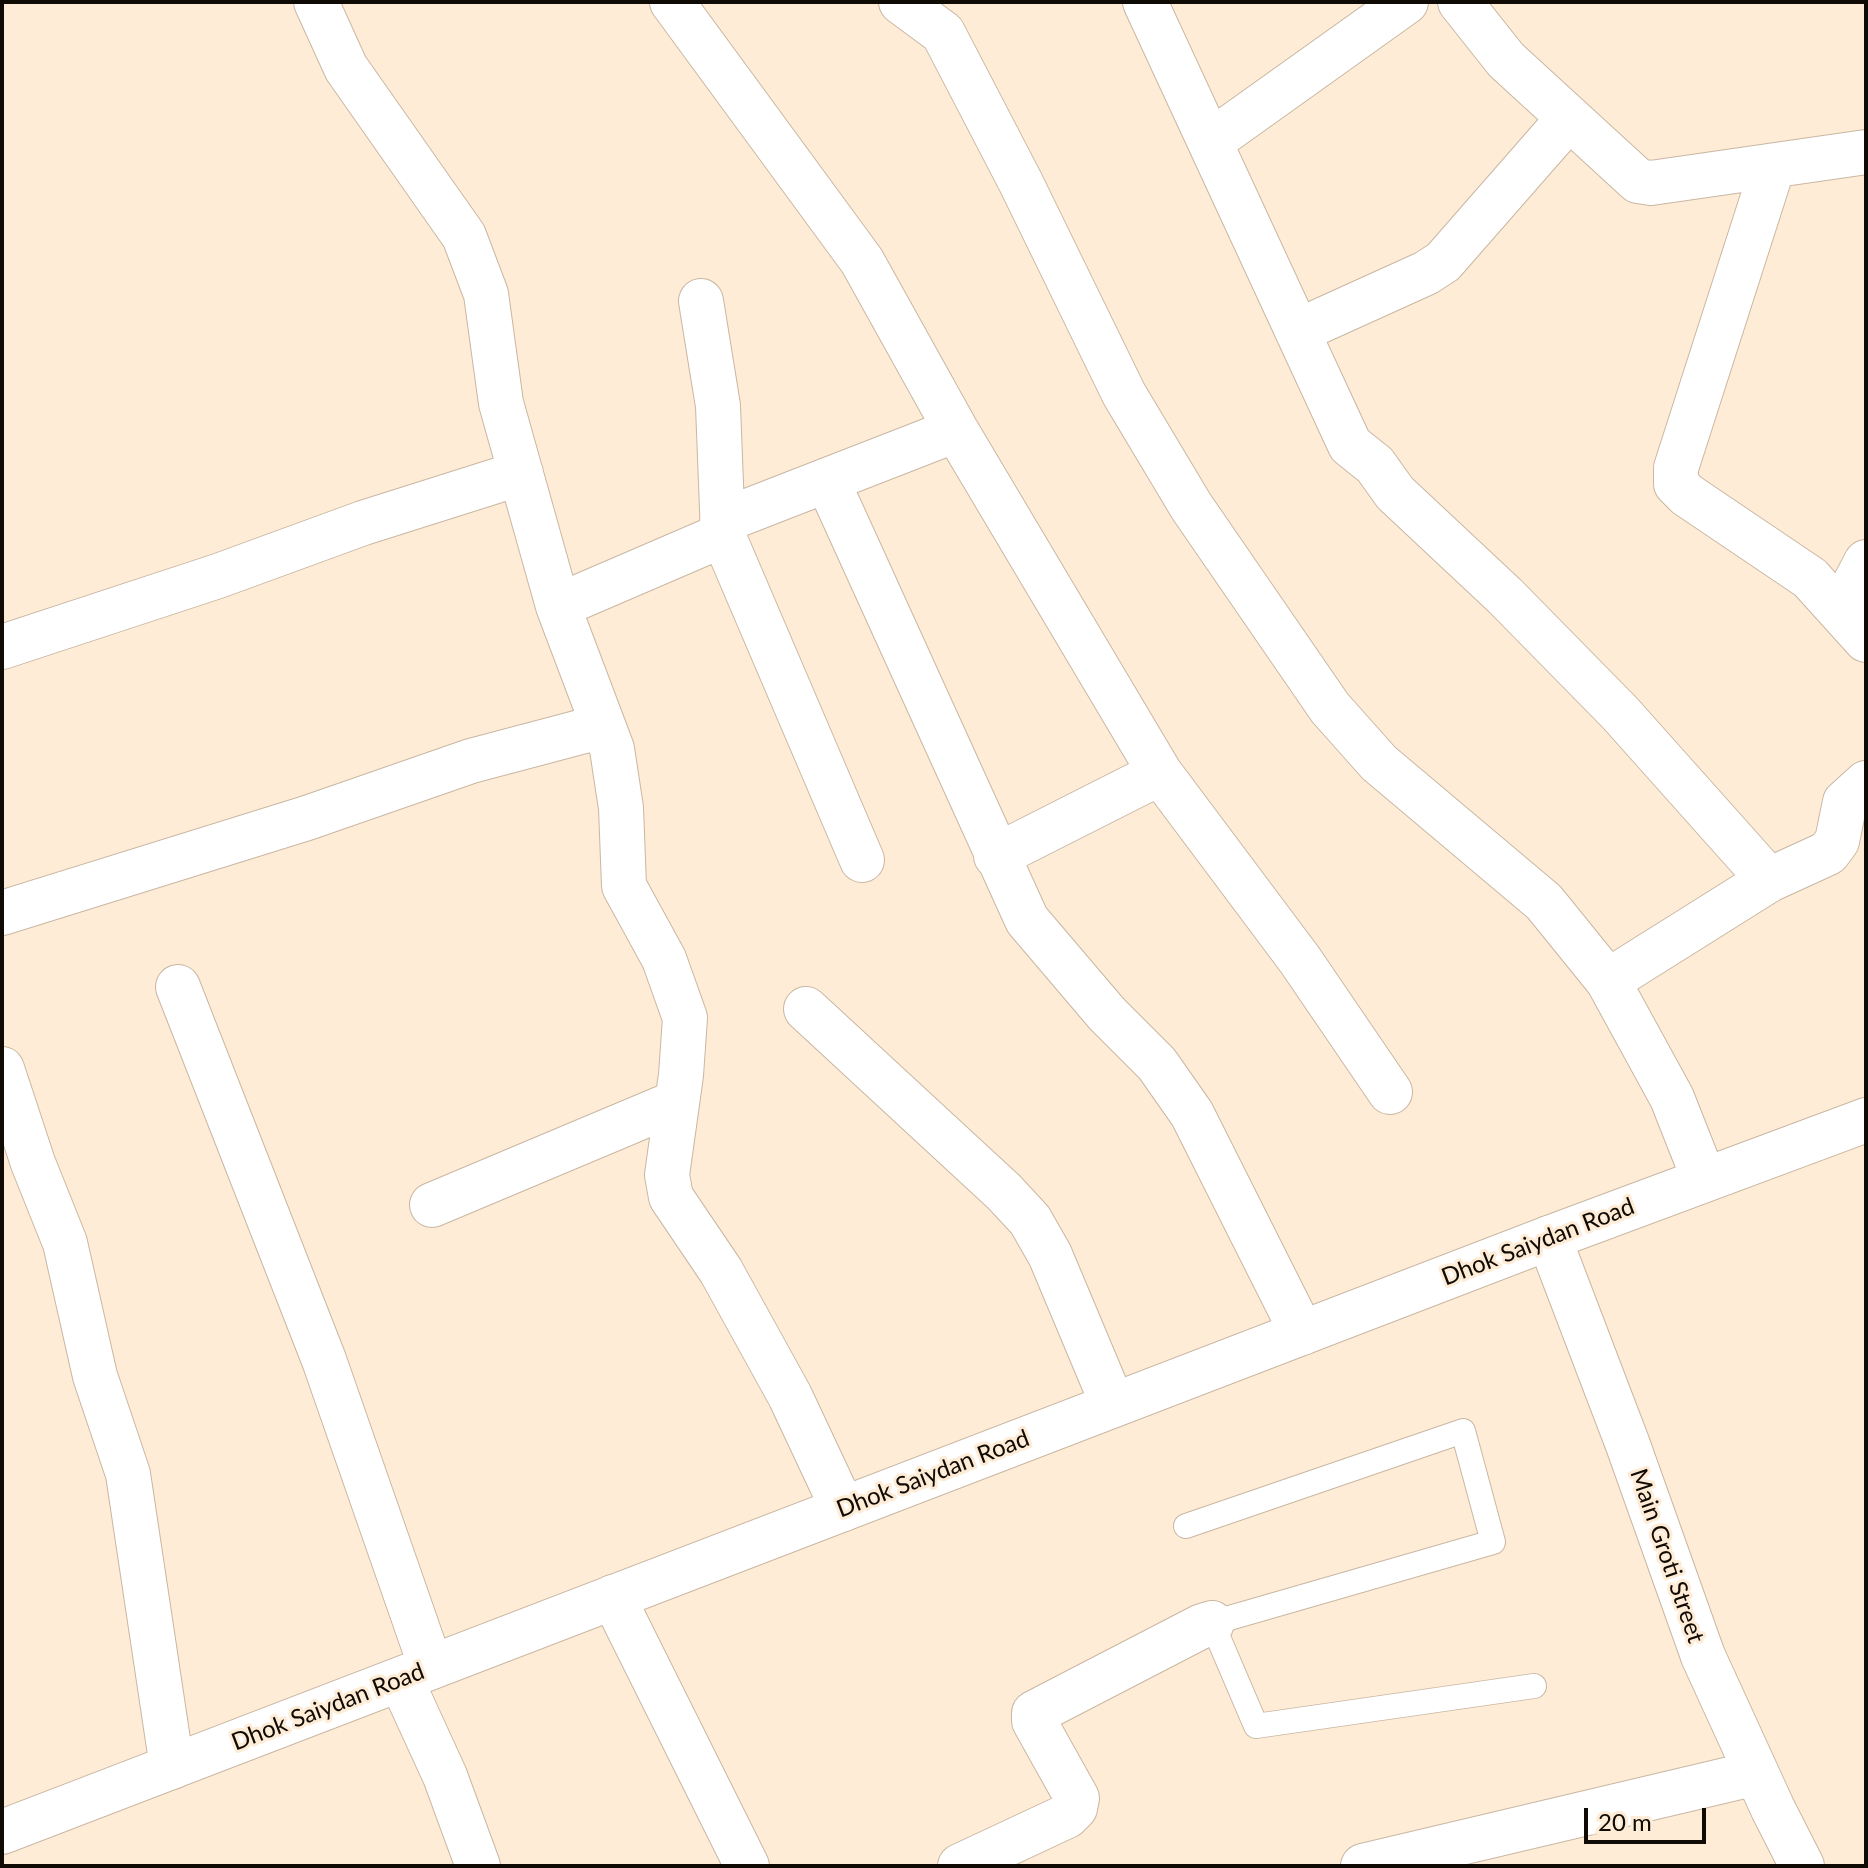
<!DOCTYPE html>
<html>
<head>
<meta charset="utf-8">
<style>
  body { margin:0 }
  #map { position:relative; width:1868px; height:1868px; overflow:hidden; background:#feecd6; font-family:Lato,sans-serif }
  canvas { display:block }
  .frame { position:absolute; inset:0; border:4px solid #100a04; pointer-events:none }
  .scale { position:absolute; left:1584px; top:1808px; width:122px; height:36px; box-sizing:border-box; border:4px solid #100a04; border-top:0; padding-left:10px; font-size:24px; line-height:28px; white-space:nowrap; color:#100a04; -webkit-text-stroke:6px #feecd6; paint-order:stroke }
</style>
</head>
<body>
<div id="map">
<canvas width="1868" height="1868"></canvas>
<div class="frame"></div>
<div class="scale">20 m</div>
</div>
<script>
const context = document.querySelector('canvas').getContext('2d');
context.lineJoin = 'round';
function poly(rows) {
  const path = new Path2D();
  for (const r of rows) {
    path.moveTo(r[0], r[1]);
    for (let i = 2; i < r.length; i += 2) path.lineTo(r[i], r[i + 1]);
  }
  return path;
}
function stroke(path, color, width, dash) {
  context.strokeStyle = color;
  context.lineWidth = width;
  context.lineCap = dash ? 'butt' : 'round';
  context.setLineDash(dash || []);
  context.stroke(path);
}
function write(font, color, halo, rows, align = 'center') {
  context.font = font + ' Lato,sans-serif';
  context.lineWidth = 6;
  context.setLineDash([]);
  context.textBaseline = 'middle';
  context.strokeStyle = halo;
  context.fillStyle = color;
  for (const [text, x, y, turn = 0] of rows) {
    context.save();
    context.translate(x, y);
    context.rotate((+turn || 0) * Math.PI / 180);
    context.textAlign = isNaN(turn) ? turn : align;
    if (halo) context.strokeText(text, 0, 0);
    context.fillText(text, 0, 0);
    context.restore();
  }
}
const service = poly([
  [1186,1526,1463,1431,1493,1542,1212,1623,1256,1726,1534,1686]
]);
const minor = poly([
  [316,2,346,68,464,236,486,294,501,403,558,606,612,749,621,808,624,886,664,959,685,1018,681,1075,667,1175,671,1197,721,1271,790,1396,843,1509],
  [672,2,862,261,956,430,1160,773,1300,960,1390,1092],
  [901,2,943,33,1021,183,1124,394,1191,506,1330,708,1379,763,1544,902,1608,981,1672,1098,1704,1179],
  [1145,2,1350,445,1375,465,1395,493,1505,596,1620,713,1769,880],
  [1460,2,1506,60,1638,181,1651,183,1866,152],
  [1210,142,1406,2],
  [1773,166,1676,468,1676,484,1687,495,1810,578,1866,640],
  [701,301,718,406,723,535,862,860],
  [1298,331,1426,273,1443,262,1569,118],
  [827,480,1027,920,1107,1014,1157,1064,1192,1114,1302,1333],
  [722,521,956,430],
  [558,606,723,535],
  [1841,610,1866,562],
  [2,647,218,576,363,523,521,473],
  [996,856,1160,773],
  [2,913,307,818,471,761,603,726],
  [1608,981,1769,880,1828,853,1837,841,1845,802,1866,783],
  [178,987,324,1360,431,1667],
  [806,1009,1004,1192,1030,1220,1050,1255,1113,1405],
  [2,1069,33,1163,65,1243,95,1376,128,1474,172,1767],
  [432,1205,677,1102],
  [1549,1238,1628,1445,1703,1656,1773,1809,1802,1866],
  [613,1597,747,1866],
  [401,1680,445,1776,478,1866],
  [960,1866,1067,1816,1075,1808,1077,1798,1034,1721,1034,1713,1202,1626,1212,1623],
  [1363,1866,1756,1773]
]);
const secondary = poly([
  [2,1832,1549,1238,1866,1120]
]);
stroke(service, '#c9b7a3', 26);
stroke(minor, '#c9b7a3', 46);
stroke(secondary, '#c9b7a3', 46);
stroke(service, '#fff', 24);
stroke(minor, '#fff', 44);
stroke(secondary, '#fff', 44);
write('24px', '#100a04', '#feecd6', [
  ["Dhok Saiydan Road",1538,1242,-21],
  ["Dhok Saiydan Road",933,1474,-21],
  ["Main Groti Street",1667,1556,71],
  ["Dhok Saiydan Road",328,1707,-21]
]);
</script>
</body>
</html>
